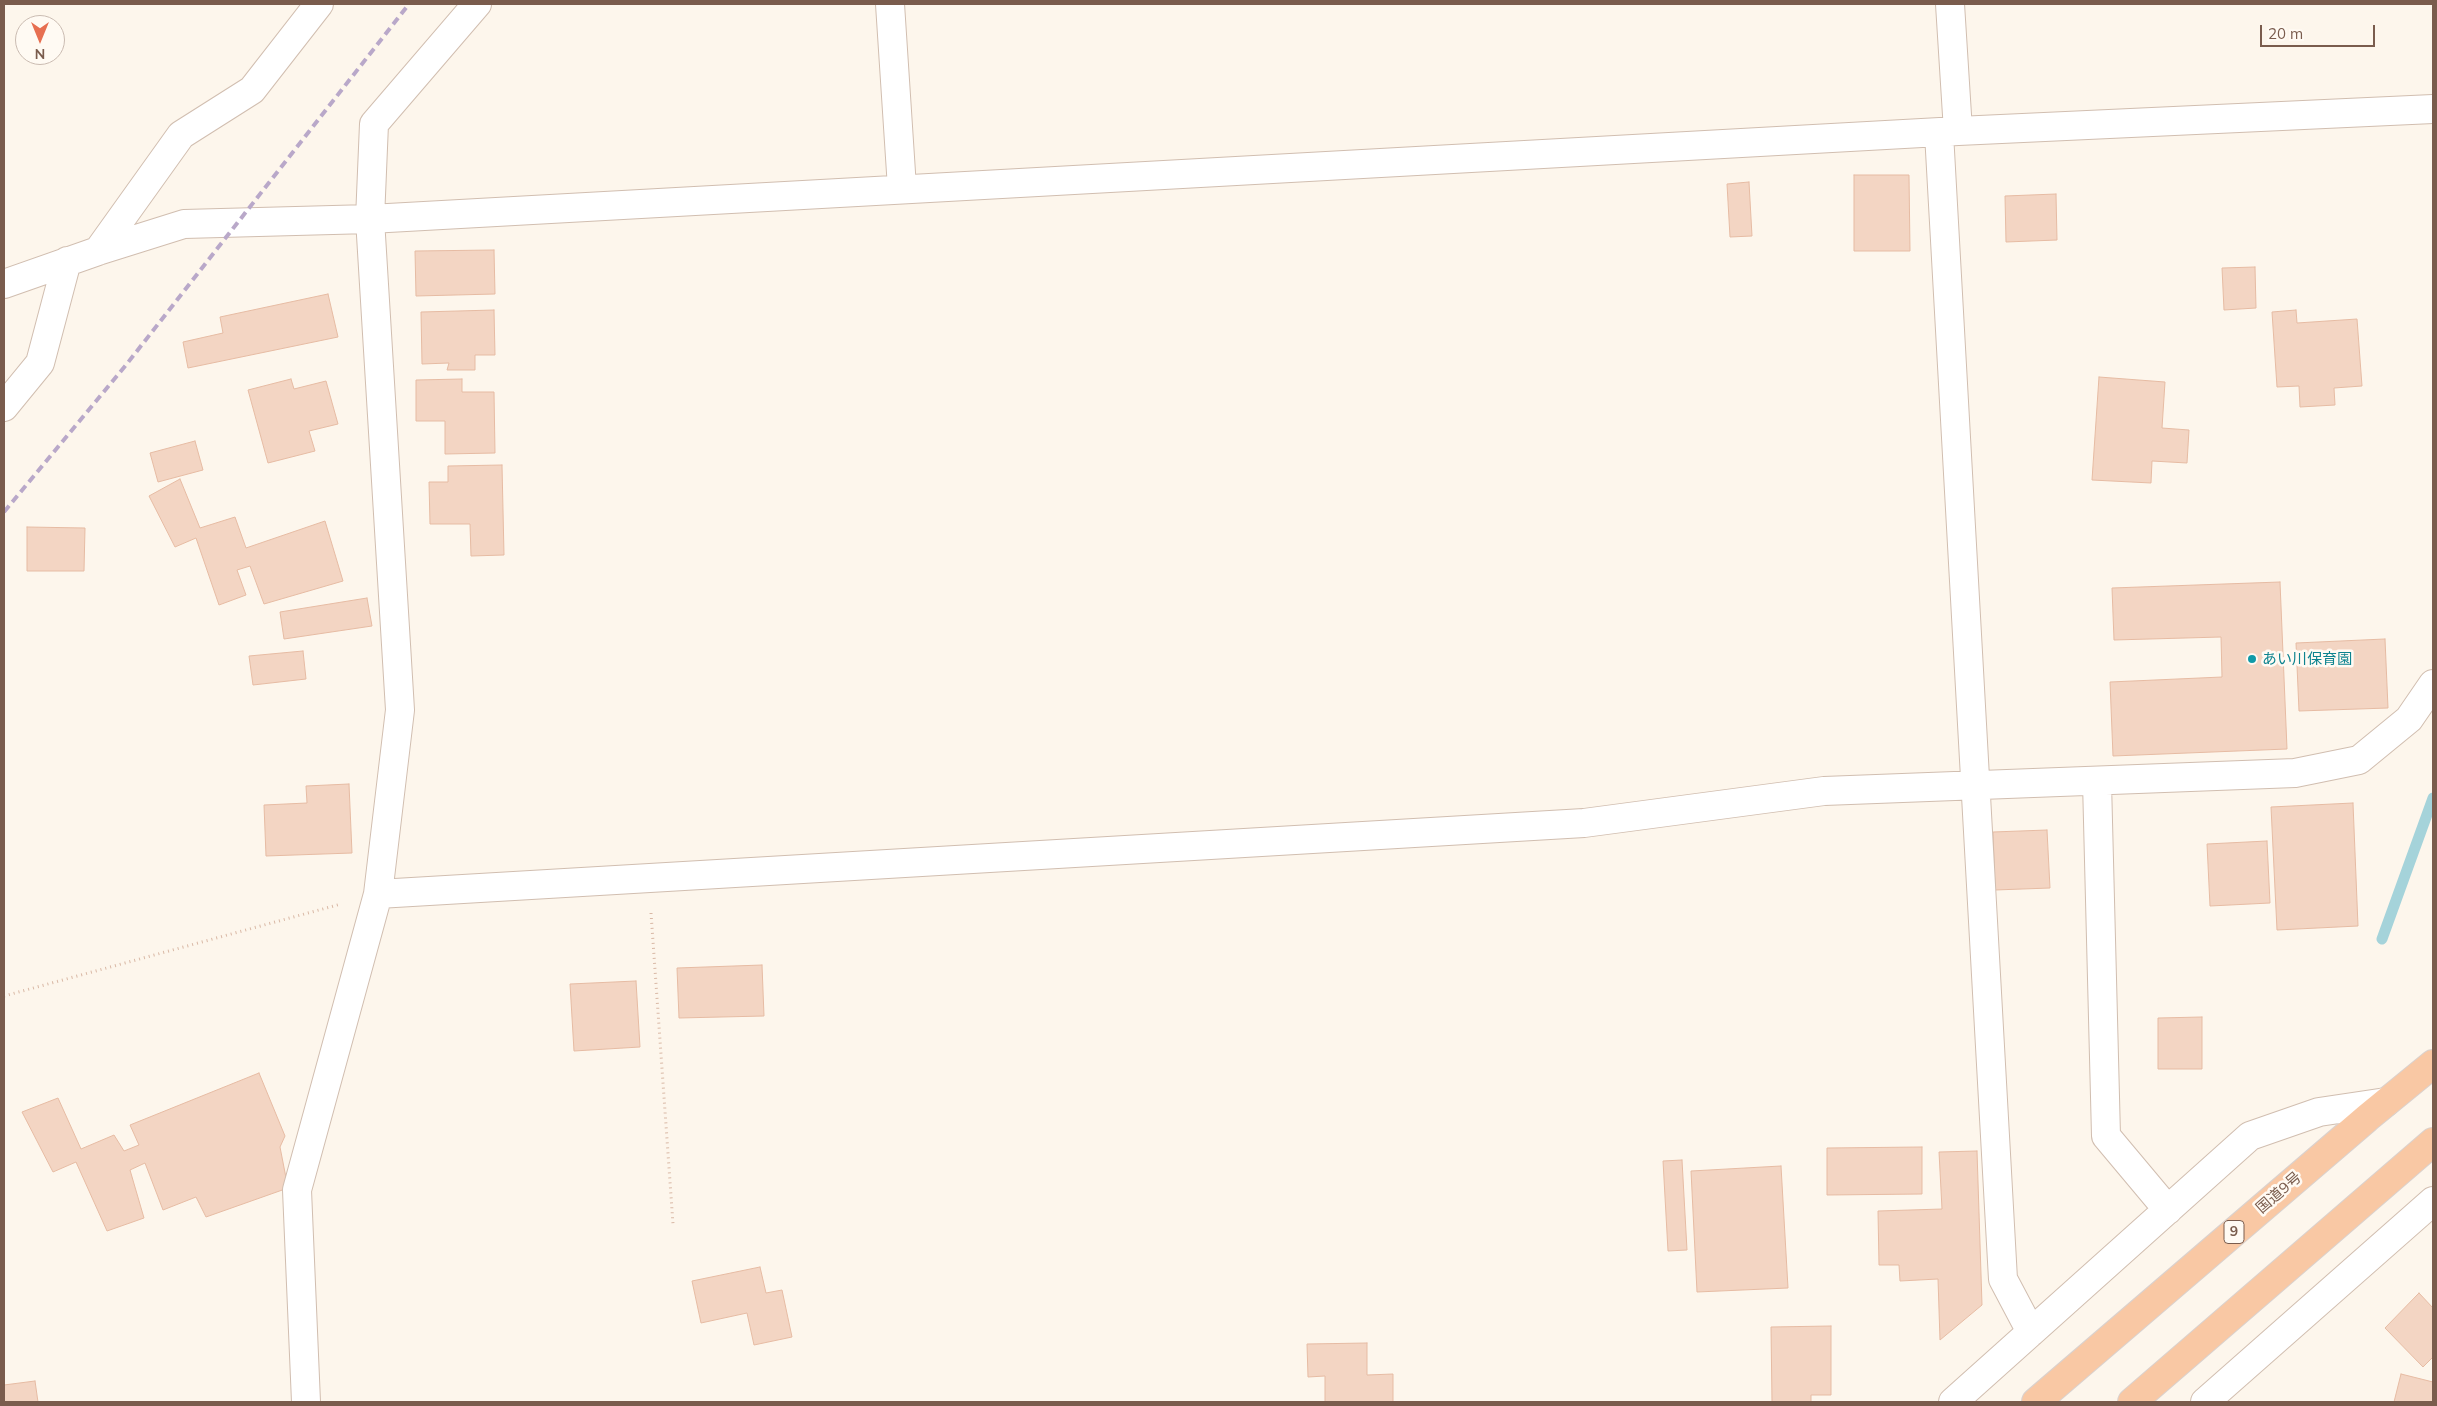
<!DOCTYPE html>
<html>
<head>
<meta charset="utf-8">
<style>
  body { margin:0 }
  #map { position:relative; width:2437px; height:1406px; overflow:hidden; background:#fdf6ec; font-family:Mulish,sans-serif }
  canvas { display:block }
  .frame { position:absolute; inset:0; border:5px solid #7a5c4d; pointer-events:none }
  .north { position:absolute; left:15px; top:15px; width:50px; height:50px; box-sizing:border-box; background:#fffaf3; border:1px solid #cabbb1; border-radius:50%; rotate:180deg; font-size:14px; font-weight:700; line-height:20px; text-align:center; color:#7a5c4d }
  .north::after { content:''; display:block; margin:auto; width:18px; height:22px; background:#e76f51; clip-path:polygon(50% 0,100% 100%,50% 72%,0 100%) }
  .scale { position:absolute; left:2260px; top:25px; width:115px; height:22px; box-sizing:border-box; border:2px solid #7a5c4d; border-top:0; padding-left:6px; font-size:15px; line-height:18px; white-space:nowrap; color:#7a5c4d; -webkit-text-stroke:4px #fffaf3; paint-order:stroke }
</style>
</head>
<body>
<div id="map">
<canvas width="2437" height="1406"></canvas>
<div class="frame"></div>
<div class="north">N</div>
<div class="scale">20 m</div>
</div>
<script>
const context = document.querySelector('canvas').getContext('2d');
context.lineJoin = 'round';
function poly(rows) {
  const path = new Path2D();
  for (const r of rows) {
    path.moveTo(r[0], r[1]);
    for (let i = 2; i < r.length; i += 2) path.lineTo(r[i], r[i + 1]);
  }
  return path;
}
function stroke(path, color, width, dash) {
  context.strokeStyle = color;
  context.lineWidth = width;
  context.lineCap = dash ? 'butt' : 'round';
  context.setLineDash(dash || []);
  context.stroke(path);
}
function fillPath(path, color) {
  context.fillStyle = color;
  context.fill(path, 'evenodd');
}
function write(font, color, halo, rows, align = 'center') {
  context.font = font + ' Mulish,"Noto Sans JP",sans-serif';
  context.lineWidth = 5;
  context.setLineDash([]);
  context.textBaseline = 'middle';
  context.strokeStyle = halo;
  context.fillStyle = color;
  for (const [text, x, y, turn = 0] of rows) {
    context.save();
    context.translate(x, y);
    context.rotate((+turn || 0) * Math.PI / 180);
    context.textAlign = isNaN(turn) ? turn : align;
    if (halo) context.strokeText(text, 0, 0);
    context.fillText(text, 0, 0);
    context.restore();
  }
}
stroke(poly([
  [2382,939,2433,798]
]), '#a5d3da', 11);
const building = poly([
  [1854,175,1909,175,1910,251,1854,251,1854,175],
  [1749,182,1752,236,1730,237,1727,184,1749,182],
  [2056,194,2057,240,2006,242,2005,196,2056,194],
  [494,250,495,294,416,296,415,251,494,250],
  [2255,267,2256,308,2224,310,2222,268,2255,267],
  [328,294,338,337,188,368,183,342,223,333,220,317,328,294],
  [494,310,495,355,475,355,475,370,447,370,449,363,422,364,421,312,494,310],
  [2296,310,2297,323,2357,319,2362,386,2334,388,2335,405,2300,407,2299,386,2277,387,2272,312,2296,310],
  [2099,377,2165,382,2162,428,2189,430,2187,463,2152,461,2151,483,2092,480,2099,377],
  [291,379,294,389,326,381,338,424,309,431,315,451,268,463,248,390,291,379],
  [462,379,462,392,494,392,495,453,445,454,445,421,416,421,416,380,462,379],
  [195,441,203,470,158,482,150,453,195,441],
  [502,465,504,555,471,556,470,524,430,524,429,482,448,482,448,466,502,465],
  [180,479,200,528,235,517,246,548,325,521,343,581,264,604,250,566,237,570,246,595,219,605,196,538,175,547,149,496,180,479],
  [27,527,85,528,84,571,27,571,27,527],
  [2280,582,2287,749,2113,756,2110,682,2222,677,2221,637,2114,640,2112,588,2280,582],
  [367,598,372,626,284,639,280,612,367,598],
  [2385,639,2388,708,2299,711,2296,643,2385,639],
  [303,651,306,679,253,685,249,656,303,651],
  [349,784,352,853,266,856,264,805,307,803,306,786,349,784],
  [2353,803,2358,926,2277,930,2271,807,2353,803],
  [2047,830,2050,888,1995,890,1993,832,2047,830],
  [2267,841,2270,903,2210,906,2207,844,2267,841],
  [762,965,764,1016,679,1018,677,968,762,965],
  [636,981,640,1047,574,1051,570,984,636,981],
  [2202,1017,2202,1069,2158,1069,2158,1018,2202,1017],
  [259,1073,285,1136,280,1147,288,1188,206,1217,196,1197,163,1210,145,1163,130,1170,144,1218,107,1231,76,1162,53,1172,22,1112,58,1098,81,1149,114,1135,124,1151,139,1145,130,1125,259,1073],
  [1922,1147,1922,1194,1827,1195,1827,1148,1922,1147],
  [1977,1151,1982,1305,1940,1340,1938,1279,1900,1281,1899,1265,1879,1265,1878,1211,1942,1209,1939,1152,1977,1151],
  [1682,1160,1687,1250,1668,1251,1663,1161,1682,1160],
  [1781,1166,1788,1288,1697,1292,1691,1171,1781,1166],
  [760,1267,766,1293,782,1290,792,1337,754,1345,747,1313,701,1323,692,1281,760,1267],
  [2419,1293,2433,1308,2433,1357,2423,1367,2385,1328,2419,1293],
  [1831,1326,1831,1395,1811,1395,1811,1402,1772,1402,1771,1327,1831,1326],
  [1367,1343,1367,1375,1393,1374,1393,1402,1325,1402,1325,1376,1308,1377,1307,1344,1367,1343],
  [2401,1374,2433,1382,2433,1402,2394,1402,2401,1374],
  [35,1381,38,1402,4,1402,4,1385,35,1381]
]);
fillPath(building, '#f3d5c3');
stroke(building, '#e6bba3', 1);
const minor = poly([
  [890,4,902,188],
  [1950,4,1958,131],
  [1939,133,2003,1279,2031,1332],
  [98,251,181,135,252,90,319,4],
  [4,284,98,251,184,224,370,219,1958,131,2433,109],
  [4,407,40,363,67,261],
  [2097,782,2106,1136,2168,1210],
  [378,894,1584,823,1824,791,2295,773,2359,760,2409,719,2433,684],
  [306,1402,297,1190,378,894,400,710,370,219,374,124,477,4],
  [1953,1402,2250,1136,2319,1112,2386,1102],
  [2205,1402,2433,1201]
]);
const trunk = poly([
  [2036,1402,2367,1118,2433,1064],
  [2132,1402,2433,1142]
]);
stroke(minor, '#d1beb0', 30);
stroke(trunk, '#dad1cd', 30);
stroke(poly([
  [651,913,673,1224],
  [4,996,341,904]
]), '#d9b8a5', 3, [1, 4]);
stroke(minor, '#fff', 28);
stroke(trunk, '#f9c8a4', 28);
stroke(poly([
  [4,512,126,365,409,4]
]), '#b9a8c9', 4, [8, 5]);
for (const [x, y, r, color] of [
  [2252,659,5,"#0f9aa8"]
]) {
  const dot = new Path2D();
  dot.arc(x, y, r, 0, 2 * Math.PI);
  context.fillStyle = color;
  context.fill(dot);
  stroke(dot, '#fffaf3', 2);
}
for (const [x, y, w] of [
  [2234,1232,20]
]) {
  const box = new Path2D();
  box.roundRect(x - w / 2, y - 11.5, w, 23, 4);
  context.fillStyle = '#fffaf3';
  context.fill(box);
  stroke(box, '#7a5c4d', 1);
}
write('bold 14px', '#7a5c4d', null, [
  ["9",2234,1232]
]);
write('15px', '#0d838f', '#fffaf3', [
  ["あい川保育園",2262,659]
], 'left');
write('15px', '#7a5c4d', '#fffaf3', [
  ["国道9号",2279,1193,-41]
]);
</script>
</body>
</html>
